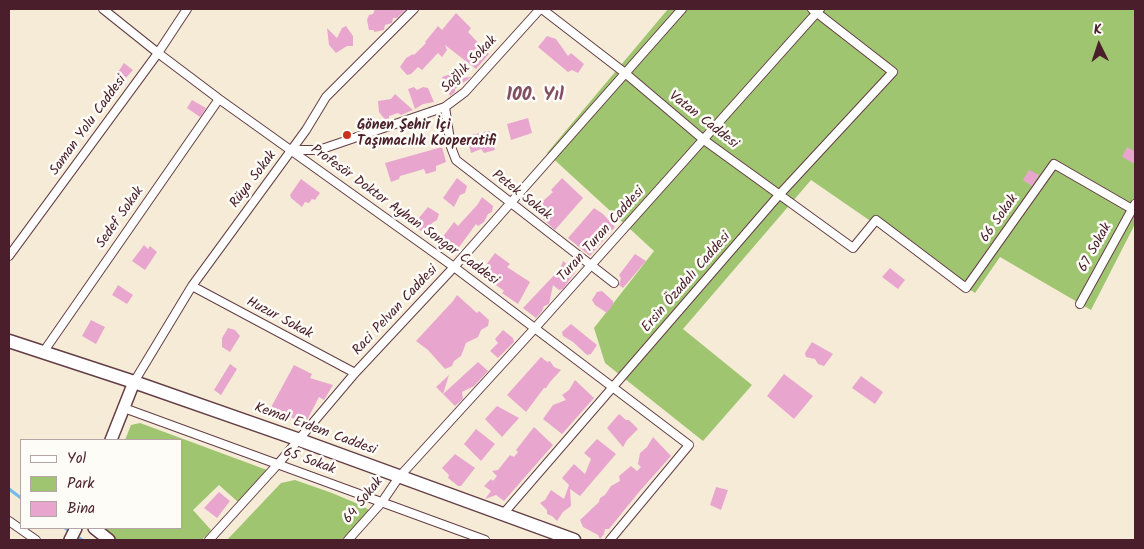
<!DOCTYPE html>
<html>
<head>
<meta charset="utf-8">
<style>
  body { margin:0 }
  #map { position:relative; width:1144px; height:549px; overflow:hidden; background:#f5ebd7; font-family:Kalam,sans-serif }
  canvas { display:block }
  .frame { position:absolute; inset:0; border:10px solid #4a1f2b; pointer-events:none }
  .legend { position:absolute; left:20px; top:439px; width:162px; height:90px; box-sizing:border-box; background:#fdfcf7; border:1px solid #b5a4a5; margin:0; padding:6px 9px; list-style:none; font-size:15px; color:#4a1f2b }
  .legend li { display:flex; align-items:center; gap:10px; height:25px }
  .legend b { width:25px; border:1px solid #b5a4a5 }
  .north { position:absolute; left:1074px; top:20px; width:50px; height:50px; -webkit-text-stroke:4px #fdfcf7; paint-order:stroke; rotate:356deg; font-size:14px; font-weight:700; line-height:20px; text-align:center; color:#4a1f2b }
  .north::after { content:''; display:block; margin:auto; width:18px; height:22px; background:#4a1f2b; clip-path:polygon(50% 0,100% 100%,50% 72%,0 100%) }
</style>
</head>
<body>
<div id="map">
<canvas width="1144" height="549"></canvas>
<div class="frame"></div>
<ul class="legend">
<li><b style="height:6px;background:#fff"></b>Yol</li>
<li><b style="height:14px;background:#a0c570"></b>Park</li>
<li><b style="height:14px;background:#e8a6cf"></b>Bina</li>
</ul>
<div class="north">K</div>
</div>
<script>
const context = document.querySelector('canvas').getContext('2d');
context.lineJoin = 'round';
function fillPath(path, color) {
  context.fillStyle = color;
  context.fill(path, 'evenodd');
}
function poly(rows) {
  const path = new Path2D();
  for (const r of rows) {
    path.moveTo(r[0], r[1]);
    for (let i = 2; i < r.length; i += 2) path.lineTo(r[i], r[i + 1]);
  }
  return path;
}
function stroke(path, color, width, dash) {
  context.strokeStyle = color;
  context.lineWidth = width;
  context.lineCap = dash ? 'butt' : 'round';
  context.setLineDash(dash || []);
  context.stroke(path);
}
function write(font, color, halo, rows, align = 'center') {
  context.font = font + ' Kalam,sans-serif';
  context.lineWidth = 5;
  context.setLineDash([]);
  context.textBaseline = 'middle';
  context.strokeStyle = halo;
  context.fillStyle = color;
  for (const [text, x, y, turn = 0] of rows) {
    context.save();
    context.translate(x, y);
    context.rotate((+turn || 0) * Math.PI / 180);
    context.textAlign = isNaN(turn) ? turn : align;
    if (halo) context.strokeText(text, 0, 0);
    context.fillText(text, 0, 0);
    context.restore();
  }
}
fillPath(poly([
  [668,9,1135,9,1135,224,1091,310,1000,257,975,293,811,180,683,329,752,385,703,441,605,363,594,328,654,251,547,153],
  [140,423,267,470,238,502,219,485,193,510,211,530,202,540,116,540,102,528,181,528,181,440,125,440,131,425],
  [295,480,332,493,363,506,369,510,342,540,227,540,281,483]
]), '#a0c570');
stroke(poly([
  [9,489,21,498],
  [65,528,82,540]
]), '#76b8eb', 3);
fillPath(poly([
  [375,9,406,9,397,18,393,18,392,23,385,25,384,30,374,32,374,30,369,30,367,20,369,15,373,14],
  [456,13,471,28,468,32,489,54,476,69,445,45,447,50,442,57,438,53,422,70,418,67,411,74,407,75,400,67,406,58,413,54,414,55,426,43,425,42,438,26,442,30],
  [346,26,353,36,353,46,347,46,336,53,329,45,327,28,337,38,342,28],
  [547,36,556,39,568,56,571,53,584,64,578,73,572,70,568,72,538,47],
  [124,63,133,70,124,80,116,75],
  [454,73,458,74,460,78,471,77,455,89,455,92,450,96,442,77],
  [414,87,417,90,423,87,428,88,434,102,423,104,415,109,408,89],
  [395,94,413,110,401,115,398,113,389,116,389,120,386,121,379,112,378,101,391,99],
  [192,100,206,108,200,117,187,108],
  [528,118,532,133,511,140,507,124],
  [489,131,492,136,495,150,484,153,481,149,471,153,467,136],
  [442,147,446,162,436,166,436,171,426,174,424,169,400,176,399,179,391,182,385,163],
  [1127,147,1135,152,1135,164,1122,157],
  [1029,170,1039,175,1032,186,1023,180],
  [457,178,467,186,465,193,460,195,454,207,443,198],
  [562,178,583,198,555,230,533,210,553,192,551,190],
  [301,179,320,193,315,200,312,199,309,203,305,202,302,207,291,198,290,195],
  [482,197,493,206,492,212,488,214,484,222,478,226,476,224,454,254,439,242,454,222,458,226,478,204],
  [428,207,439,214,437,220,432,223,429,230,424,233,413,225],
  [594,208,603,214,615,227,590,256,568,238],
  [144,245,148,249,150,246,157,252,145,270,132,261],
  [495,253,510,264,507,267,530,282,518,304,502,293,504,291,480,273],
  [635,254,646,261,623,288,619,285,621,278,619,275],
  [563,261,576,271,563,289,559,290,553,285,549,304,544,306,542,311,536,318,523,308,560,269],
  [890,268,905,280,898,289,882,277],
  [118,285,133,295,127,304,112,295],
  [602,291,613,301,613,304,607,313,595,305,592,300,597,292],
  [457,295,477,313,479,311,489,320,488,326,481,330,478,337,466,343,461,356,454,361,452,366,445,369,428,350,416,341,453,301],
  [91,320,105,327,96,344,82,336],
  [571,324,597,345,591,354,587,355,573,342,563,336,562,332],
  [228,328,235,330,240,336,230,352,222,347,222,338],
  [503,330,513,338,514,342,498,358,490,351,498,343,495,339],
  [812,342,833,354,824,366,818,364,815,359,806,357,805,353],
  [541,357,547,362,550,361,554,367,561,370,550,382,546,388,544,388,526,412,507,395],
  [478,362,488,371,474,386,462,392,463,399,455,406,436,387,449,375,443,394],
  [230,364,237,369,221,395,214,390],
  [294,365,312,374,310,378,333,385,324,400,319,397,306,422,289,417,282,418,269,411],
  [784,374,813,396,794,419,767,396],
  [861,376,883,392,875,404,852,388],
  [575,380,594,398,562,434,543,419,553,405,566,400,562,395,569,390],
  [497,406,519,418,502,437,485,419],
  [619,414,626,420,629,420,638,429,627,440,623,447,607,428],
  [534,427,553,445,504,501,496,495,485,499,491,491,484,486,491,479,493,481,497,476,492,471,498,470,510,455,514,457,518,452,516,450],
  [476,429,495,444,481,461,464,444],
  [653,437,671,456,639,492,609,529,605,529,604,534,600,539,598,535,583,527,580,520,599,502,600,498,605,495,611,486,620,481,619,476,631,466,637,471,641,467,638,464,640,453,647,447],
  [597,439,616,454,580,496,570,489,571,506,563,512,557,521,552,516,547,514,547,510,540,503,545,500,551,490,564,499,569,485,562,478,574,464,585,474,591,459,584,453],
  [455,454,475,468,461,486,458,486,448,478,449,475,442,468],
  [716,487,728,490,721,510,710,505],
  [219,492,230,501,217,518,204,508]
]), '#e8a6cf');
const street = poly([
  [103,9,158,53,219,99,454,267,689,445,610,540],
  [542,9,625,73,704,140,853,248,876,220,966,288,1054,164,1132,209],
  [445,107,451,147,456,160,614,283],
  [292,150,319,150,445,107,465,92,540,9],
  [9,256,158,53,187,9],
  [192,286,355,373],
  [1080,304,1135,204],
  [44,351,219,99],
  [134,382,192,286,306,130,326,97,414,9],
  [124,408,485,540],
  [503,514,779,195,893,72,812,9],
  [9,521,36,540],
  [209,540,278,464,355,373,454,267,682,9],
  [348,540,382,502,399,477,535,328,820,9]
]);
const secondary = poly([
  [111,440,134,382],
  [94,528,109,540],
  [70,540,76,528]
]);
const primary = poly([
  [9,341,134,382,297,439,574,540]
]);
stroke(street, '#643e45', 10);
stroke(secondary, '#643e45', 14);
stroke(primary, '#643e45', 15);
stroke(street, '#fff', 8);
stroke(secondary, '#fff', 11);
stroke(primary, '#fff', 12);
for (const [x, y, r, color] of [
  [347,135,5,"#c8321e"]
]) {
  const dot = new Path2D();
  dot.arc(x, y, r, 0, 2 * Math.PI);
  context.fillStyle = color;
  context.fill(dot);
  stroke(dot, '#fdfcf7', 2);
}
write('14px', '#4a1f2b', '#fdfcf7', [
  ["Sağlık Sokak",470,65,-46],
  ["Vatan Caddesi",703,121,38],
  ["Saman Yolu Caddesi",89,126,-54],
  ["Rüya Sokak",254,180,-53],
  ["Petek Sokak",521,196,38],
  ["Profesör Doktor Ayhan Songar Caddesi",404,216,36],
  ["Sedef Sokak",121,218,-55],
  ["66 Sokak",1000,219,-55],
  ["Turan Turan Caddesi",602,235,-48],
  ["67 Sokak",1096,248,-61],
  ["Ersin Özadalı Caddesi",687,283,-49],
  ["Raci Pelvan Caddesi",396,311,-47],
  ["Huzur Sokak",279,319,28],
  ["Kemal Erdem Caddesi",315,430,20],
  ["65 Sokak",309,462,20],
  ["64 Sokak",364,501,-51]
]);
write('bold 14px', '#4a1f2b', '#fdfcf7', [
  ["Gönen Şehir İçi",357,127],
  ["Taşımacılık Kooperatifi",357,143]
], 'left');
write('bold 19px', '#814e64', '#fdfcf7', [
  ["100. Yıl",535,97]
]);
</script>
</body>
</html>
